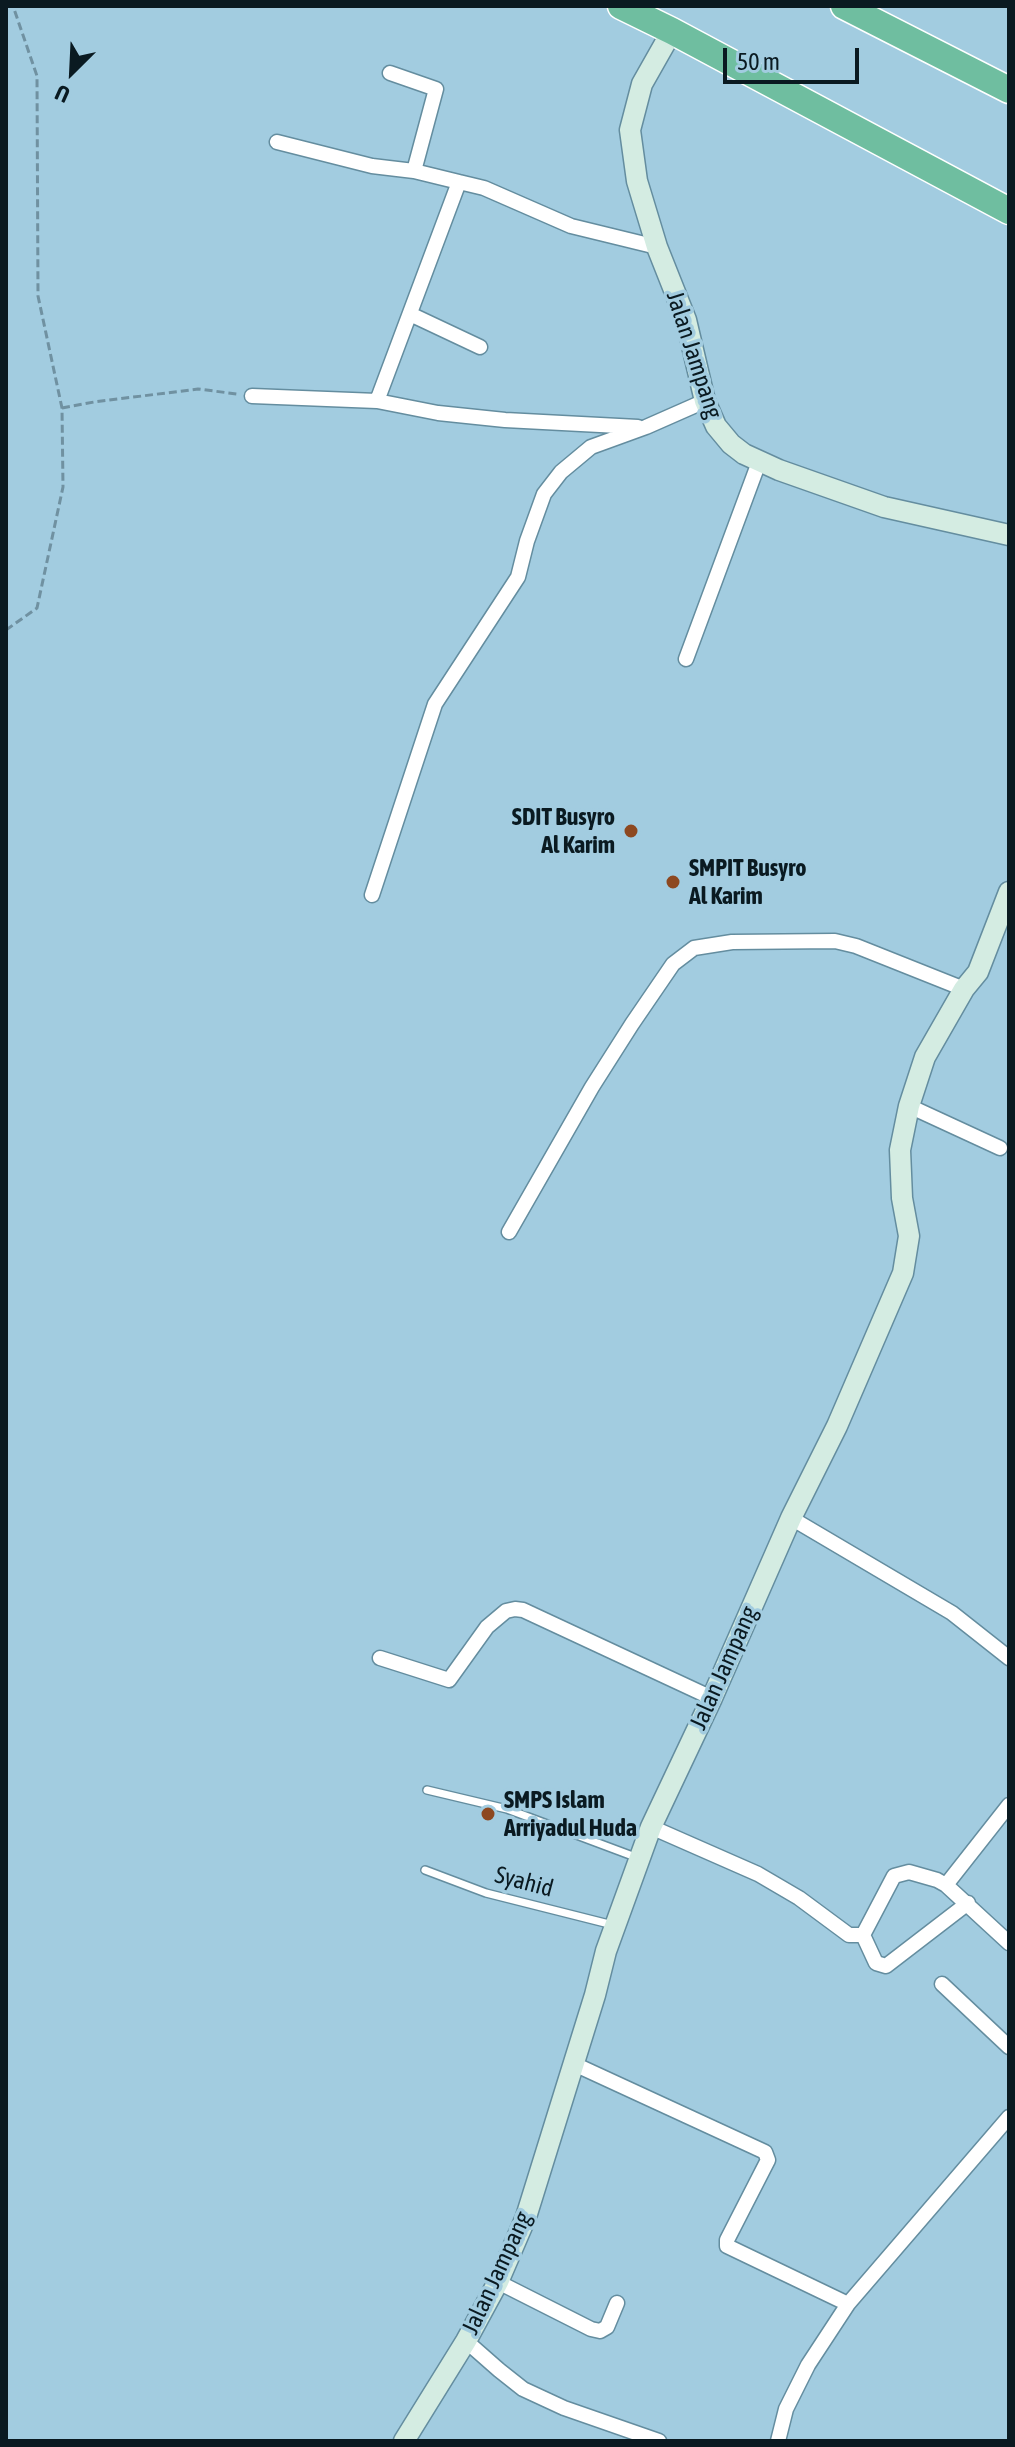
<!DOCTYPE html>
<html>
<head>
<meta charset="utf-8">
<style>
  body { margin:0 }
  #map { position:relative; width:1015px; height:2447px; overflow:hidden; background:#a2cce0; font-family:"Asap Condensed",sans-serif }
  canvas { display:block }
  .frame { position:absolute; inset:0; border:8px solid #0a1a21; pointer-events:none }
  .north { position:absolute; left:32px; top:32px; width:80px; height:80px; -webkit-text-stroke:6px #a2cce0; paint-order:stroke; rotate:204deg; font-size:22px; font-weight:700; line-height:32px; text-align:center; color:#0a1a21 }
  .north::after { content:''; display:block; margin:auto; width:28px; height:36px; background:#0a1a21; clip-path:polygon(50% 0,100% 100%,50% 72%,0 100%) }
  .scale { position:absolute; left:723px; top:48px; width:136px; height:36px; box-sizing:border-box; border:4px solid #0a1a21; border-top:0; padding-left:10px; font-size:24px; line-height:28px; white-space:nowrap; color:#0a1a21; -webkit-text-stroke:6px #a2cce0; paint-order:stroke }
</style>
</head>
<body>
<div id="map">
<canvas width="1015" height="2447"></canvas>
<div class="frame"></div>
<div class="north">U</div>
<div class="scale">50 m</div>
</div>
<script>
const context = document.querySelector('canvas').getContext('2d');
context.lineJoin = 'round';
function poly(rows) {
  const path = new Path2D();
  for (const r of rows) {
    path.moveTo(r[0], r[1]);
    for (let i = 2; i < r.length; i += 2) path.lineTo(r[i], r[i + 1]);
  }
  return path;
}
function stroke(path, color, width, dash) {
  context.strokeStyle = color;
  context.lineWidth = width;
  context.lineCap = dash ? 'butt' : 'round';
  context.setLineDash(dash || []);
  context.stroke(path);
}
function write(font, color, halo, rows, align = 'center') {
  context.font = font + ' "Asap Condensed",sans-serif';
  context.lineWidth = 7;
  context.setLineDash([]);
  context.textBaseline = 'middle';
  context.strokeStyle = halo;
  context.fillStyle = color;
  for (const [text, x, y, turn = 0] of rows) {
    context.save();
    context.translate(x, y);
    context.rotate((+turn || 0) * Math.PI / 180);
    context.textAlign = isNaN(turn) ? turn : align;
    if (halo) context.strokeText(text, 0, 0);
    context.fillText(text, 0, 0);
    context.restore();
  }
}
const lane = poly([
  [427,1790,507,1809,638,1858],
  [425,1870,486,1893,613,1925]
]);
const street = poly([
  [390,73,436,89,414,171],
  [277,142,372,166,414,171,459,182,377,401],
  [459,182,484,188,571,226,657,247],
  [410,314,480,347],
  [252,396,377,401,438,413,505,420,638,427],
  [686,659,759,462],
  [372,895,435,704,518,577,527,541,544,494,561,472,591,447,646,427,705,401],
  [909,1106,1000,1148],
  [509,1232,592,1087,632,1024,673,964,694,948,732,942,835,941,856,946,964,989],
  [791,1518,952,1613,1009,1658],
  [380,1658,449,1680,487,1627,506,1611,515,1609,523,1610,712,1698],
  [651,1827,758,1874,799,1898,849,1935,863,1935,894,1876,909,1872,937,1880,946,1885,1009,1943],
  [946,1885,1009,1805],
  [863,1935,876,1963,886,1966,968,1903],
  [942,1984,1009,2047],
  [574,2064,765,2152,768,2160,727,2240,727,2246,848,2304],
  [498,2282,591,2329,600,2331,607,2327,617,2303],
  [466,2341,499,2370,523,2389,564,2408,659,2441],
  [778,2441,786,2409,808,2365,848,2304,1009,2117]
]);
const secondary = poly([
  [672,31,642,84,630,130,637,181,657,247,686,320,705,401,716,426,731,444,744,454,779,470,884,507,1009,535],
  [404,2441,466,2341,498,2282,526,2217,595,1995,606,1951,651,1827,712,1698,791,1518,837,1426,903,1273,909,1236,902,1198,900,1150,909,1106,925,1057,964,989,978,972,1009,892]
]);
const highway = poly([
  [621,6,672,31,1009,211],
  [844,6,1009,90]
]);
stroke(lane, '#648d9f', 10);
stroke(street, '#648d9f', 17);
stroke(secondary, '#648d9f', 23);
stroke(highway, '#fff', 29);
stroke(poly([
  [62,408,94,402,198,389,237,394],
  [6,630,37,608,63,487,62,408,38,296,37,76,13,6]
]), '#7091a1', 3, [8, 4]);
stroke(lane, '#fff', 7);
stroke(street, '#fff', 14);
stroke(secondary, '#d4ece2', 20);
stroke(highway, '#6fbea0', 26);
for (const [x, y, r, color] of [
  [631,831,8,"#8d4820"],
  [673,882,8,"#8d4820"],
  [488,1814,8,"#8d4820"]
]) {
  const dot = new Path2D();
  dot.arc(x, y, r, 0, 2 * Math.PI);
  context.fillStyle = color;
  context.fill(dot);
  stroke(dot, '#a2cce0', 3);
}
write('24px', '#0a1a21', '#a2cce0', [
  ["Jalan Jampang",694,355,72],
  ["Jalan Jampang",724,1668,-66],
  ["Syahid",524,1882,15],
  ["Jalan Jampang",497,2273,-65]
]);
write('bold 24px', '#0a1a21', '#a2cce0', [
  ["SDIT Busyro",615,817,"right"],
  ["Al Karim",615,845,"right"],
  ["SMPIT Busyro",689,868],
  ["Al Karim",689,896],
  ["SMPS Islam",504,1800],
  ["Arriyadul Huda",504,1828]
], 'left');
</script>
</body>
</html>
